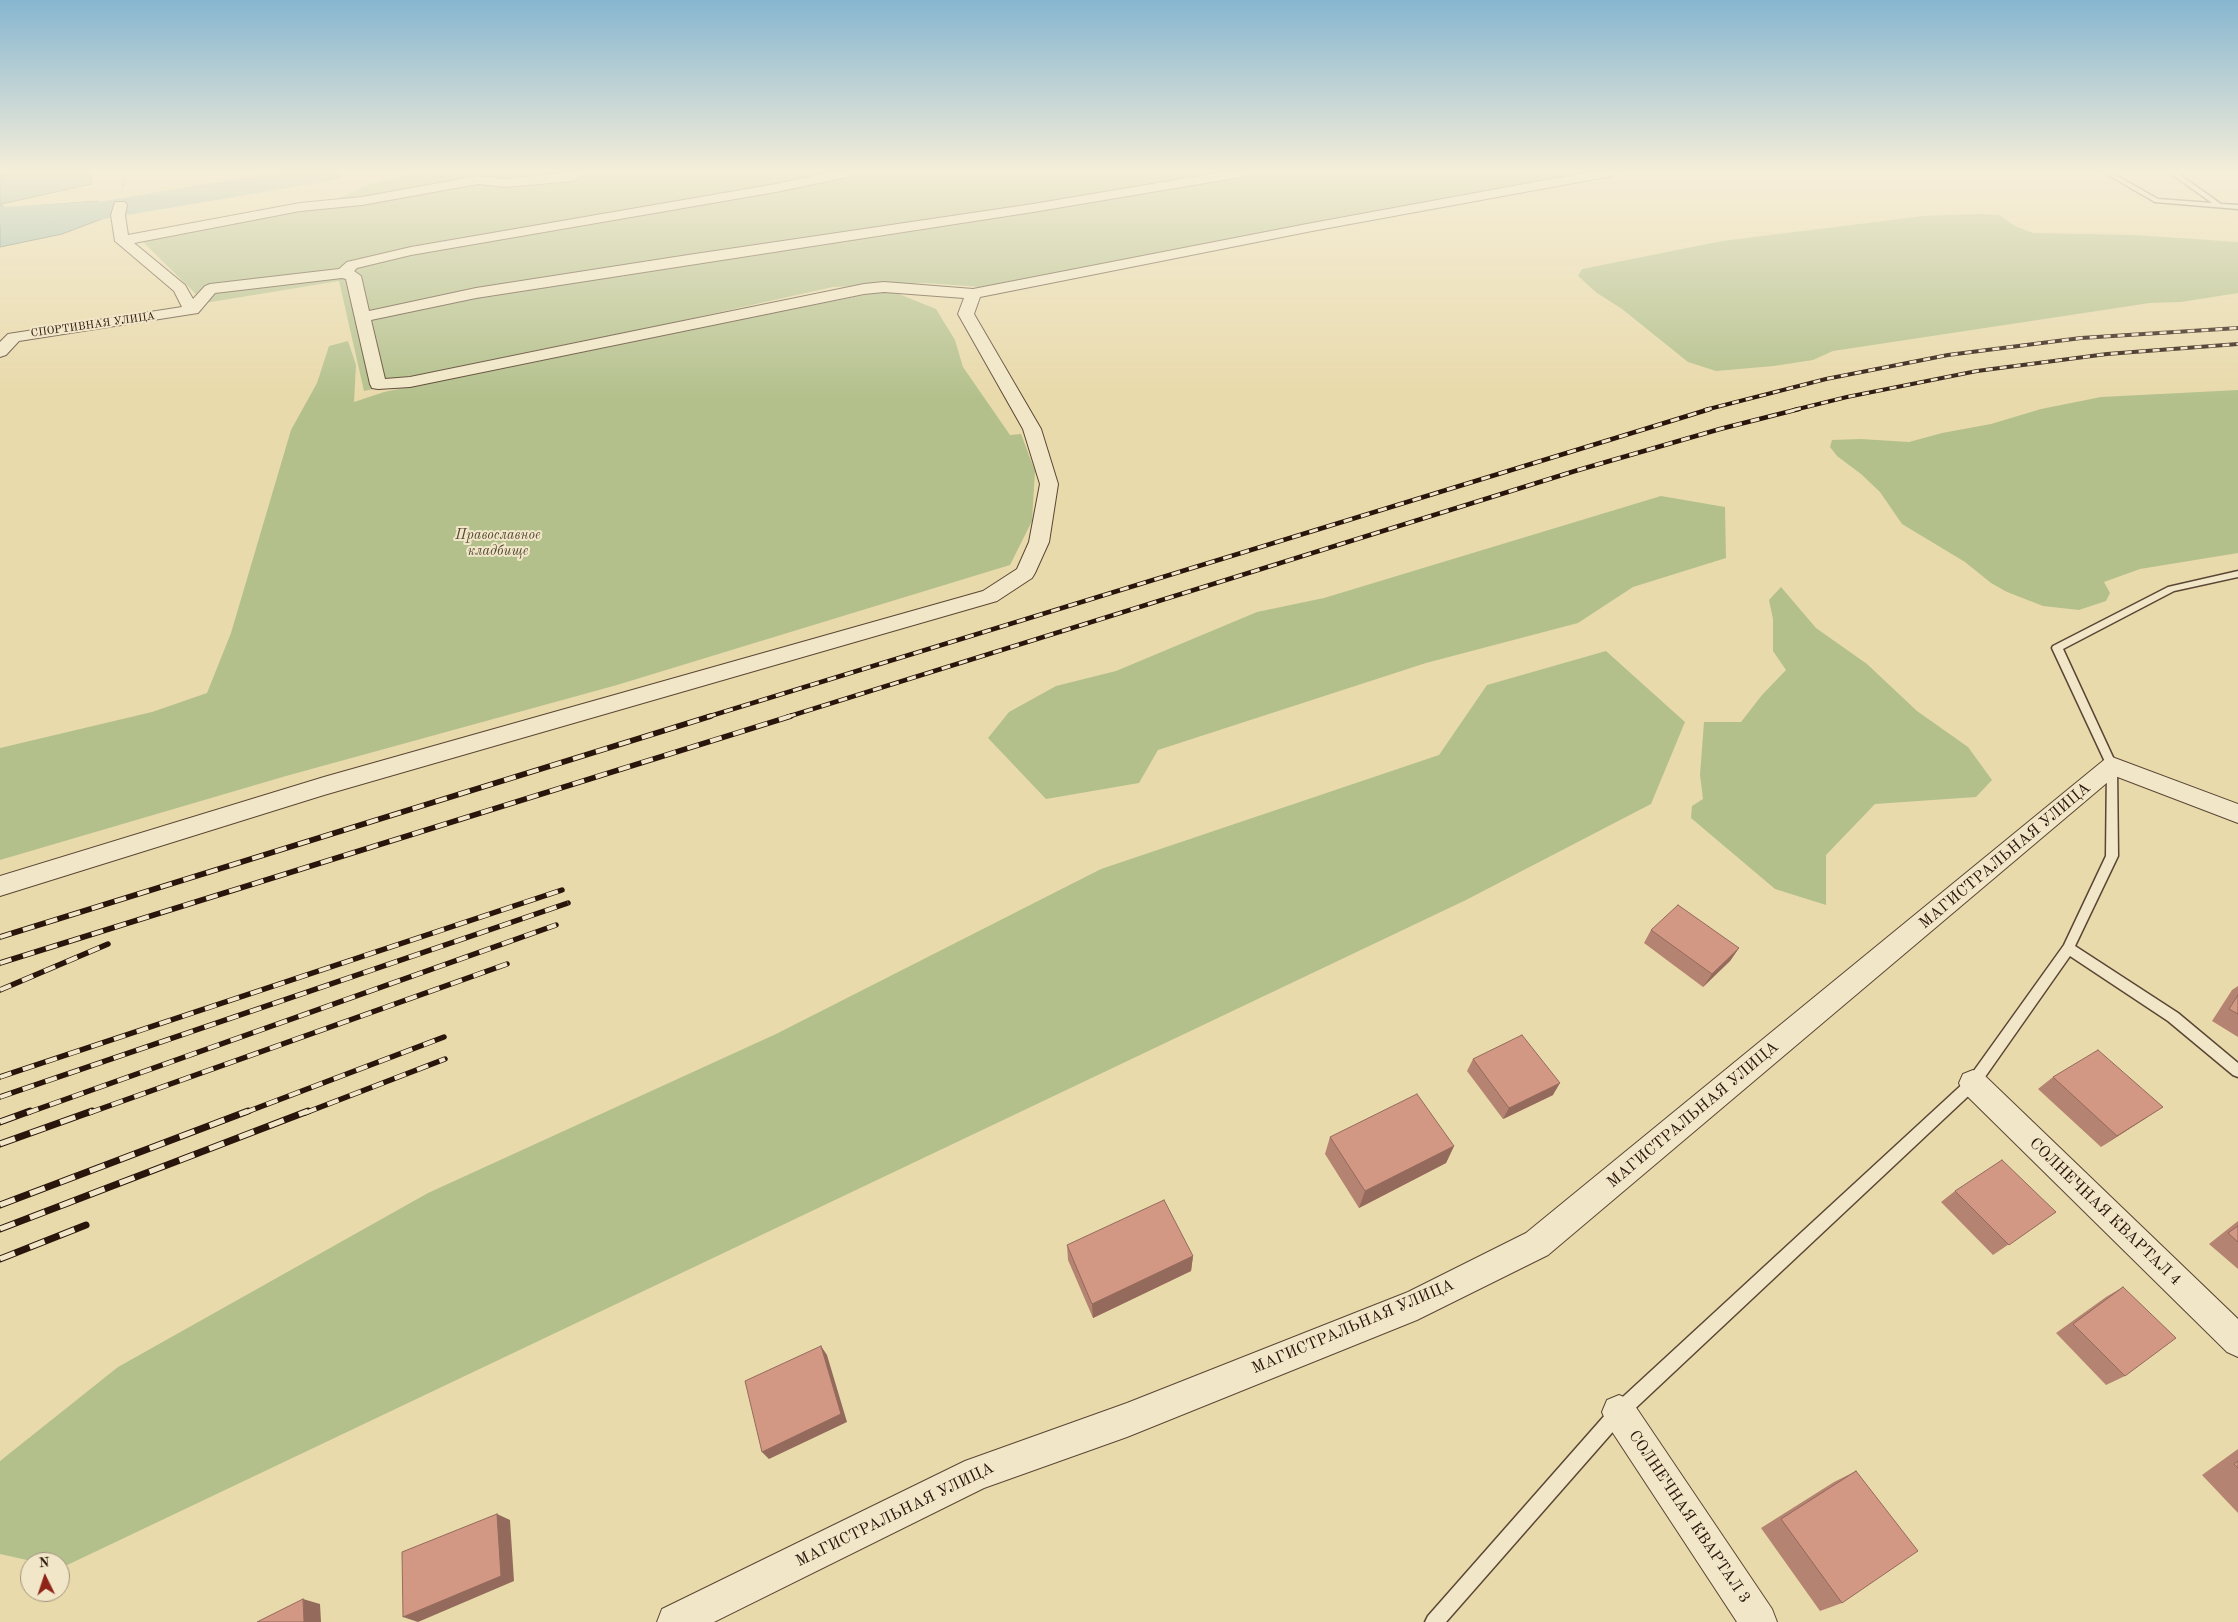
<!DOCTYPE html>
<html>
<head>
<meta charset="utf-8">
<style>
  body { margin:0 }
  #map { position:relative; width:2238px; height:1622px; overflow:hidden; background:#e9daab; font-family:"Old Standard TT",serif }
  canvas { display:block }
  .north { position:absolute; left:20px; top:1552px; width:50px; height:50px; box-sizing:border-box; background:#f1e7c8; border:1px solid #a1937d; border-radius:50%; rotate:356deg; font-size:14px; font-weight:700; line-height:20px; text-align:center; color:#2a150c }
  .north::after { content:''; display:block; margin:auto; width:18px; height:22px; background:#8f2418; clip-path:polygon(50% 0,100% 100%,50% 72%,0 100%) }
</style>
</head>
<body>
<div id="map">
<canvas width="2238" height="1622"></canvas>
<div class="north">N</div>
</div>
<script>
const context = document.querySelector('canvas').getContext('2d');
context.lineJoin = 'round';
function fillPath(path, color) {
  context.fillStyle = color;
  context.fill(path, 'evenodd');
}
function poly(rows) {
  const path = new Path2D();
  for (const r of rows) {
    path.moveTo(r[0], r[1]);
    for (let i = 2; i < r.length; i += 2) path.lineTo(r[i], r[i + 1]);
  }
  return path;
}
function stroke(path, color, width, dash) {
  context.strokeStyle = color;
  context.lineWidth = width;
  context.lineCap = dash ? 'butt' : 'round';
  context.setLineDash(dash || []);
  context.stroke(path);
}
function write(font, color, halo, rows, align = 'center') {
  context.font = font + ' "Old Standard TT",serif';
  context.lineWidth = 4;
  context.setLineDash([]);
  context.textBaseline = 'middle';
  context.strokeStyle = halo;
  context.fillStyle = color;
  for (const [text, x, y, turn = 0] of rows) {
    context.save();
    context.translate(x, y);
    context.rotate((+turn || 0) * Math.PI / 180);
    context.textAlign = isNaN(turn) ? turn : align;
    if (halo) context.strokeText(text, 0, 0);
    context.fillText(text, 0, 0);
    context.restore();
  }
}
fillPath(poly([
  [418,172,1600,172,979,287,926,283,833,287,364,391,339,281,205,303,143,242,323,205,370,184],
  [1981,214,1999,215,2015,226,2033,233,2135,235,2238,242,2238,293,2181,302,2150,303,1833,351,1813,360,1774,366,1716,371,1688,362,1622,309,1597,293,1578,276,1582,269,1722,241,1923,216],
  [889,290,936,309,955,340,963,367,1010,435,1021,434,1035,471,1032,521,1010,565,617,685,286,776,0,860,0,748,152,712,207,693,231,633,291,430,317,383,329,346,348,341,356,365,354,402,384,392],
  [2238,390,2238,553,2140,569,2104,582,2110,593,2106,601,2079,610,2043,606,2007,592,1991,583,1965,562,1902,524,1880,492,1861,474,1837,456,1830,447,1832,440,1861,439,1909,442,1942,433,1991,424,2041,409,2101,397],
  [1661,496,1725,507,1726,558,1633,587,1578,623,1426,663,1158,750,1139,783,1046,799,988,738,1009,712,1056,686,1116,671,1257,612,1324,598],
  [1781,587,1816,628,1867,664,1917,711,1968,747,1992,780,1976,797,1875,804,1826,855,1826,905,1775,889,1691,818,1692,806,1703,799,1700,775,1704,722,1741,722,1762,695,1786,670,1773,651,1773,619,1769,600],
  [1606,651,1685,722,1651,804,1466,900,61,1568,60,1562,36,1562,0,1554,0,1461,118,1367,428,1193,776,1034,1101,869,1439,755,1487,685]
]), '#b3c08c');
const water = poly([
  [0,172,91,172,92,184,1,204,5,208,98,201,107,217,62,234,0,247,0,172]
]);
fillPath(water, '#97baad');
stroke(water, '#6b786d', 1);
fillPath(poly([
  [278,172,343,172,339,178,329,181,104,219,0,225,0,207,104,201,278,172]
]), '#97baad');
const lane = poly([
  [2103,172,2110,172,2158,199,2212,203,2169,172,2176,172,2221,204,2238,205,2238,209,2155,202,2103,172],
  [2238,571,2238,577,2174,591,2063,649,2117,766,2118,856,2075,946,2178,1013,2238,1063,2238,1077,2233,1075,2168,1021,2070,956,1978,1087,1625,1418,1446,1622,1425,1622,1428,1616,1613,1406,1968,1079,2064,945,2106,856,2107,766,2052,648,2053,646,2168,587,2238,571]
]);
const street = poly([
  [572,172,588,172,573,181,505,187,478,184,362,205,300,211,134,243,185,285,193,299,205,286,210,284,339,269,347,262,411,247,776,184,833,172,859,172,852,176,776,192,411,255,357,268,354,271,361,276,369,311,476,288,688,255,1033,204,1223,172,1254,172,1247,176,1033,212,476,298,371,320,385,379,410,377,864,284,884,282,973,289,1312,223,1590,172,1619,172,1612,176,1312,231,980,297,974,314,1041,429,1058,484,1049,542,1035,573,1032,578,997,601,324,795,0,896,0,876,324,777,983,591,1017,569,1029,542,1040,484,1023,429,958,314,964,298,884,292,864,294,410,387,378,389,372,388,370,384,346,279,342,278,215,293,198,313,19,341,6,355,0,357,0,342,8,334,182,307,174,291,115,241,111,215,115,202,125,202,127,205,125,215,128,235,300,203,362,197,478,176,505,179,572,172],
  [2112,757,2238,804,2238,823,2115,776,1548,1255,1417,1320,1127,1437,984,1488,714,1622,657,1622,662,1609,965,1461,1127,1403,1408,1292,1526,1233,2104,760,2112,757],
  [1973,1070,1983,1074,2238,1319,2238,1357,2227,1352,1963,1092,1959,1083,1963,1074,1973,1070],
  [1619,1395,1631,1400,1772,1609,1777,1622,1737,1622,1607,1424,1602,1412,1607,1400,1619,1395]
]);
stroke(lane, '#5a4634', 3);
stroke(street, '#5a4634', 2);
stroke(poly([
  [123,187,125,172]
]), '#2a150c', 2, [0.5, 2]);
fillPath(lane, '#f1e7c8');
fillPath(street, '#f1e7c8');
const railFar3 = poly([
  [1705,410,1826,379,1948,355,2081,338,2238,328],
  [1794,410,1847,397,1977,371,2107,354,2238,344]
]);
const railFar2 = poly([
  [707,717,1710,409],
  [787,717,1575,471,1720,429,1799,409]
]);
const railFar1 = poly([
  [0,937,711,716],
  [0,963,791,716],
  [0,990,108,944],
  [0,1077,562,890],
  [0,1097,568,903],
  [27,1113,556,925],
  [89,1113,507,964],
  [244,1113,444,1037],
  [305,1113,445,1059]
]);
const rail = poly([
  [0,1122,30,1111],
  [0,1144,92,1111],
  [0,1205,248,1111],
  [0,1229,308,1111],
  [0,1259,86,1225]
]);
stroke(railFar3, '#2a150c', 4);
stroke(railFar2, '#2a150c', 4.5);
stroke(railFar1, '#2a150c', 5.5);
stroke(rail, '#2a150c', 7);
stroke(railFar3, '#f1e7c8', 2.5, [7]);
stroke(railFar2, '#f1e7c8', 3, [9]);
stroke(railFar1, '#f1e7c8', 4, [12]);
stroke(rail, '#f1e7c8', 5, [16]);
fillPath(poly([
  [1651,930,1739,948,1730,961,1703,987,1644,943],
  [2238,986,2238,1037,2212,1021,2232,990],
  [1473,1059,1553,1095,1503,1119,1467,1071],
  [2053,1077,2146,1118,2101,1147,2038,1089],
  [1330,1137,1454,1146,1446,1163,1359,1208,1325,1154],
  [1955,1191,2056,1212,1993,1255,1941,1202],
  [2238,1221,2238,1269,2209,1244],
  [1067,1245,1193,1256,1191,1271,1093,1318,1068,1260],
  [2123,1287,2125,1376,2106,1385,2056,1333,2106,1297],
  [2238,1449,2238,1513,2202,1475],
  [1856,1471,1842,1603,1820,1611,1761,1528,1834,1482]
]), '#b58371');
fillPath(poly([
  [1739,948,1730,961,1703,987,1712,974],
  [1560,1083,1553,1095,1503,1119,1509,1108],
  [2163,1107,2146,1118,2101,1147,2117,1136],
  [1454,1146,1446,1163,1359,1208,1365,1191],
  [1193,1256,1191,1271,1093,1318,1092,1304],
  [821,1346,827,1355,847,1422,769,1459,762,1452],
  [497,1514,510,1520,514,1581,418,1622,403,1617],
  [303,1599,320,1604,321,1622,304,1622]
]), '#936a5c');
const building = poly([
  [1678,905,1739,948,1712,974,1651,930,1678,905],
  [2238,995,2238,1014,2229,1009,2238,995],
  [1522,1035,1560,1083,1509,1108,1473,1059,1522,1035],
  [2098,1050,2163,1107,2117,1136,2053,1077,2098,1050],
  [1417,1094,1454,1146,1365,1191,1330,1137,1417,1094],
  [2002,1160,2056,1212,2009,1245,1955,1191,2002,1160],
  [1164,1200,1193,1256,1092,1304,1067,1245,1164,1200],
  [2238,1226,2238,1242,2228,1233,2238,1226],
  [2123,1287,2176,1338,2125,1376,2073,1324,2123,1287],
  [821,1346,841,1414,762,1452,745,1381,821,1346],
  [2238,1461,2238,1468,2234,1464,2238,1461],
  [1856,1471,1918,1551,1842,1603,1781,1519,1856,1471],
  [497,1514,501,1576,403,1617,402,1552,497,1514],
  [303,1599,304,1622,257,1622,303,1599]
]);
fillPath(building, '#d29883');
stroke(building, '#936a5c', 1);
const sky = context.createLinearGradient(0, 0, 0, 399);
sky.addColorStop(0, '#87b6d0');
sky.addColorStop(0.43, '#f5eed9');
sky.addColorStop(1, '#f5eed900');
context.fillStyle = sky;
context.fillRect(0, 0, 2238, 399);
write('11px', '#2a150c', '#f1e7c8', [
  ["СПОРТИВНАЯ УЛИЦА",93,325,-8]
]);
write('italic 14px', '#534832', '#f1e7c8', [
  ["Православное",498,535],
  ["кладбище",498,551]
]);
write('16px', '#2a150c', '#f1e7c8', [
  ["МАГИСТРАЛЬНАЯ УЛИЦА",2005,856,-40],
  ["МАГИСТРАЛЬНАЯ УЛИЦА",1693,1115,-40],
  ["СОЛНЕЧНАЯ КВАРТАЛ 4",2105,1212,44],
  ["МАГИСТРАЛЬНАЯ УЛИЦА",1353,1327,-23],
  ["МАГИСТРАЛЬНАЯ УЛИЦА",895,1515,-26],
  ["СОЛНЕЧНАЯ КВАРТАЛ 3",1689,1517,56]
]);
</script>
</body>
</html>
